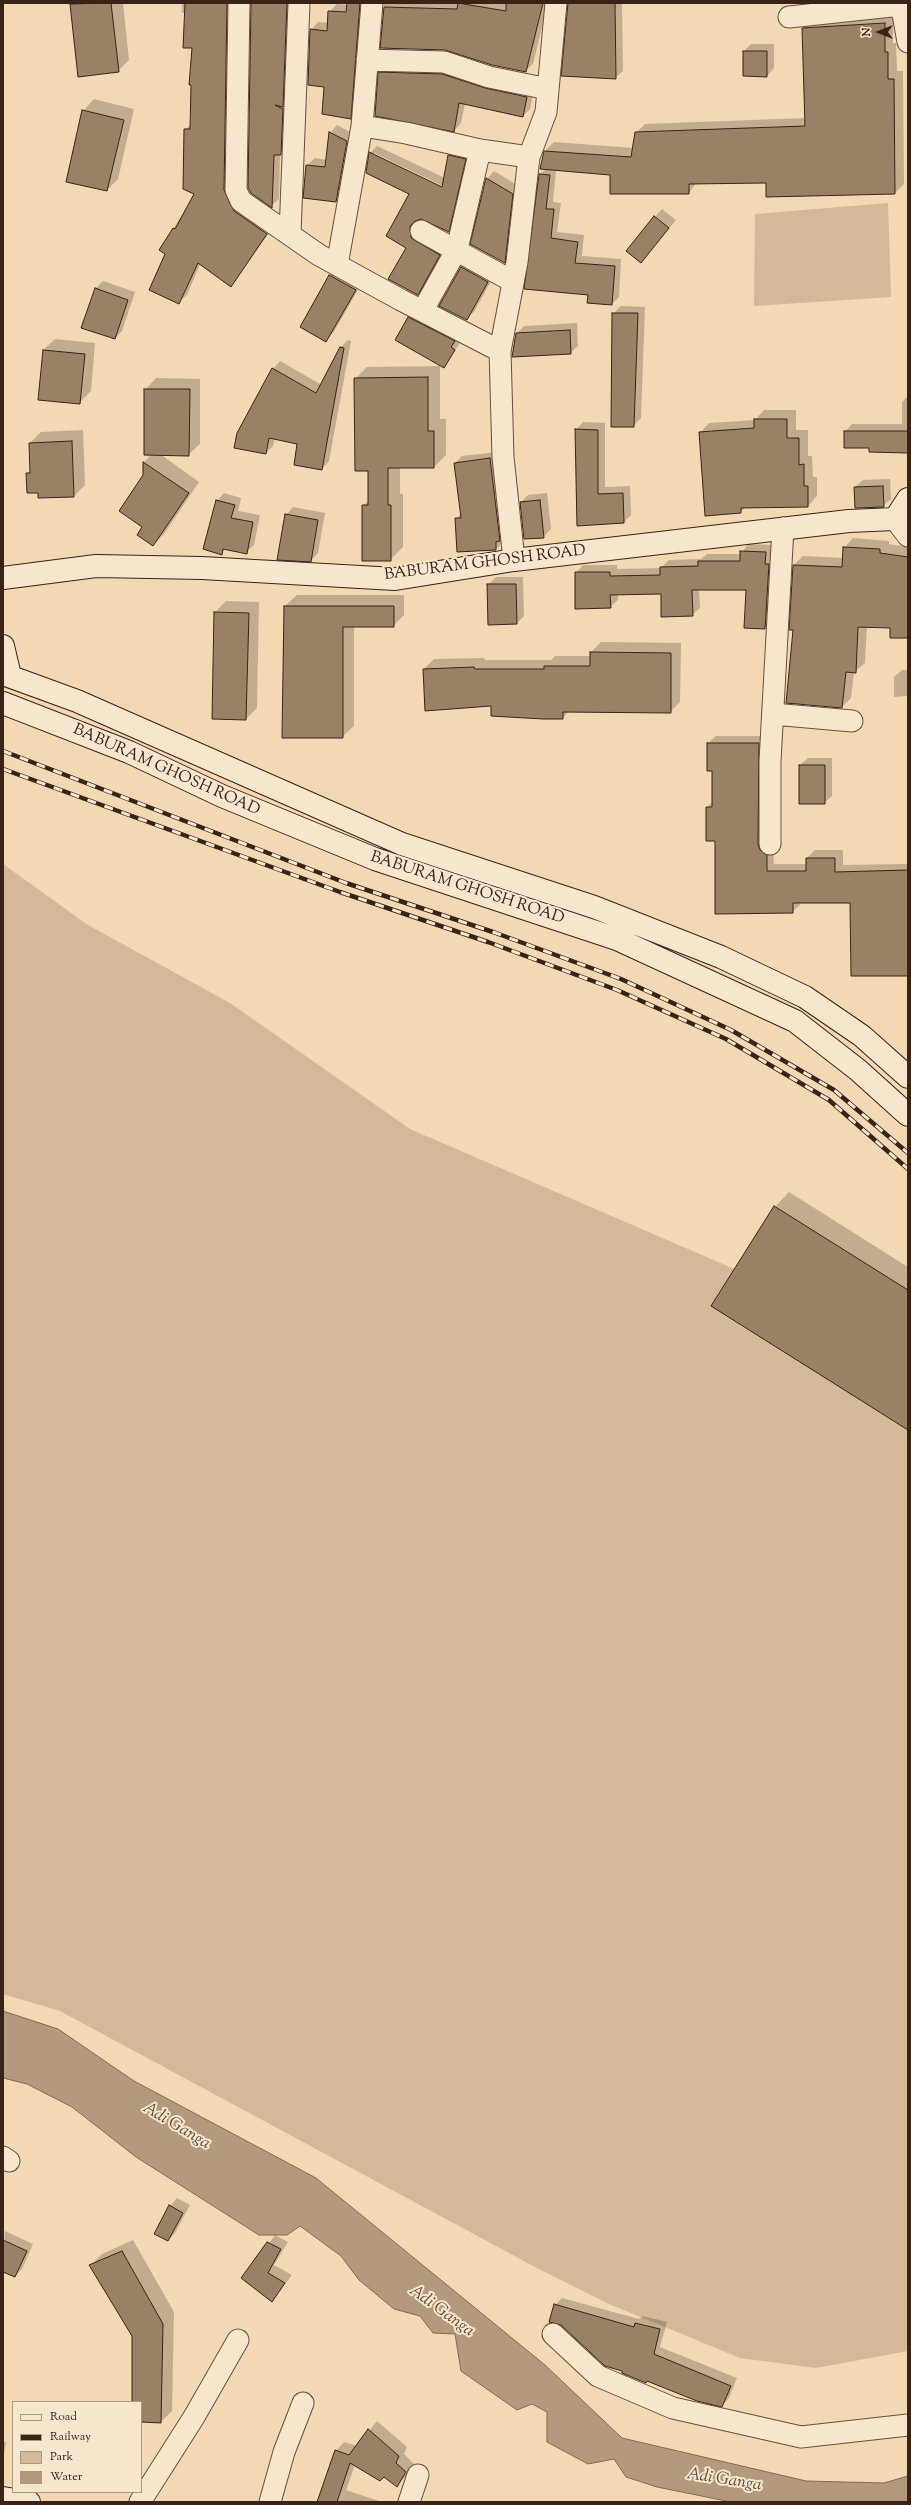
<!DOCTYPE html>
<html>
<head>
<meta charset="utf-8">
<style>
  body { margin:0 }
  #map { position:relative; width:911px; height:2505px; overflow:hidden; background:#f2d8b3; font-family:"Sorts Mill Goudy",serif }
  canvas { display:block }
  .frame { position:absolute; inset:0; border:4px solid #392317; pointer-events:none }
  .legend { position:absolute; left:12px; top:2401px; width:130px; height:92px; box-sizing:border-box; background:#f7e6ce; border:1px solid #ab9885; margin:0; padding:5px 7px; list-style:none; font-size:12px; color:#392317 }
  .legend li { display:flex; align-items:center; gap:8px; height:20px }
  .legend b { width:20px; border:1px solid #ab9885 }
  .north { position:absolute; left:859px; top:12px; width:40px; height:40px; -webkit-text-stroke:3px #f7e6ce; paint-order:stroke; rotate:270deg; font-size:11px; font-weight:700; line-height:16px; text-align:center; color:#392317 }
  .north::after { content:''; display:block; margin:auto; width:14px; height:18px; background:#392317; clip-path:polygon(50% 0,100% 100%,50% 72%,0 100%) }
</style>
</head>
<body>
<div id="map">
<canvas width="911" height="2505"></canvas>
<div class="frame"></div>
<ul class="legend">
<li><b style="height:5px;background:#f7e6ce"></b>Road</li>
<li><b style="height:5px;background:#392317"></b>Railway</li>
<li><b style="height:11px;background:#d3b998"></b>Park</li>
<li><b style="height:11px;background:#b39a7e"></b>Water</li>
</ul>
<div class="north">N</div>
</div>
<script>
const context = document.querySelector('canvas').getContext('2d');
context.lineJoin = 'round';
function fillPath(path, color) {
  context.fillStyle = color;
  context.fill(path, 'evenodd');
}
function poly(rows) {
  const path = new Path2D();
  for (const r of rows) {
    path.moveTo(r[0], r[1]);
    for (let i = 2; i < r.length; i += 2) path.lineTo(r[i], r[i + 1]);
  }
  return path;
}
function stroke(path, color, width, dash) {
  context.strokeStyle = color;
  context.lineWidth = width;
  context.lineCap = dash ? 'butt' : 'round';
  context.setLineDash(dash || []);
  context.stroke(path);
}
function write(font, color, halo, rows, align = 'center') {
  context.font = font + ' "Sorts Mill Goudy",serif';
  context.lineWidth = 4;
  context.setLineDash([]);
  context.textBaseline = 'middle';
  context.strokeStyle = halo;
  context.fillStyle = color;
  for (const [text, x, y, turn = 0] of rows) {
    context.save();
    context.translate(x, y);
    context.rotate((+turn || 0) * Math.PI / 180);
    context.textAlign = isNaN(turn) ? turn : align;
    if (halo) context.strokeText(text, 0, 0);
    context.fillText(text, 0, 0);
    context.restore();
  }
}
fillPath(poly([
  [888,203,891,297,754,306,755,214],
  [3,864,88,925,230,1003,410,1129,908,1344,908,2351,816,2368,740,2358,609,2304,535,2267,60,2011,3,1994]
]), '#d3b998');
const water = poly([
  [3,2011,58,2029,134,2081,316,2178,545,2365,622,2438,806,2481,884,2483,908,2476,908,2502,731,2502,657,2487,626,2477,614,2459,588,2464,547,2442,547,2412,532,2404,517,2410,461,2371,455,2334,433,2333,420,2316,394,2309,359,2280,341,2256,300,2226,287,2235,259,2235,136,2157,72,2107,27,2084,3,2078,3,2011]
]);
fillPath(water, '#b39a7e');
stroke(water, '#826a55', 1);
fillPath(poly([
  [72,3,123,3,129,60,118,71,71,4],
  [182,3,234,3,231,182,274,226,231,286,200,264,187,295,179,302,167,254,160,250,195,194,185,130,191,124,193,47,185,13,182,13],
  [252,3,294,3,288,147,280,154,279,199,271,206],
  [348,3,366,3,358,110,350,118,325,86,311,30,318,22,329,23,329,12,337,4,348,5],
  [384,3,548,3,533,64,525,71,445,49,381,47],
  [569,3,622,3,623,71,615,78],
  [893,15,893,43,896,43,897,71,903,71,904,184,895,193,767,182,697,182,689,193,611,174,556,170,553,202,561,203,557,232,584,235,582,256,621,259,619,297,612,304,589,294,525,288,540,174,546,169,545,151,554,142,634,148,636,133,645,124,806,118,803,28,812,19],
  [751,44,774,44,774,68,767,76,744,75,744,51],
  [387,65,450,67,534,90,530,109,523,116,465,104,461,123,454,131,379,73],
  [94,99,134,109,118,179,107,190,83,111],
  [337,125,354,134,343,193,336,200,307,165,315,158,327,160,330,133],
  [377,146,445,178,449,155,456,148,472,152,455,224,448,231,421,218,417,219,418,230,446,248,424,287,417,294,407,247,411,194,370,153],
  [374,153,447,188,447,190,374,156],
  [494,171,520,187,512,255,504,262,487,179],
  [662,209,676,220,641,262,655,217],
  [469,260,495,274,474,312,466,319,440,306,462,267],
  [338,268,362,283,333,333,326,340,330,276],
  [103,281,135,292,122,331,115,338,96,288],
  [621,306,645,307,641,418,633,426,613,314],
  [415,312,460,335,457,341,460,343,444,367,409,318],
  [577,323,578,346,570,353,517,333,524,326],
  [55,339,95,343,91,391,80,402,43,350],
  [348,340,351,341,329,461,322,469,298,443,275,438,273,446,266,453,273,369,280,361,322,385,341,347],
  [440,366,440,419,446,419,446,455,434,467,400,467,400,494,403,494,403,547,390,560,363,506,369,500,369,470,355,379,367,367],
  [156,378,200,379,200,444,188,455,160,454,199,482,164,534,153,545,144,527,144,462,152,454,145,390],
  [908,396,908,452,870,447,845,432,852,424,902,424,902,402],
  [764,410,796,410,796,430,808,430,808,456,812,456,813,477,817,477,817,496,808,506,746,506,741,512,700,433,709,423,755,420],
  [583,422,605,423,605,487,630,486,631,515,624,522,578,525,576,430],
  [83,430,85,485,74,496,39,497,39,492,27,474,31,470,30,443,41,432],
  [497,452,503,542,496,549,456,519,461,514,455,463,462,456],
  [890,479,891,499,883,506,856,507,855,487,863,480],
  [224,493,241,498,238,511,260,515,254,545,246,552,226,549,221,553,217,501],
  [547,493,551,529,543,537,521,502,528,495],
  [293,507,325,513,318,553,310,561,286,515],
  [853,538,889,541,889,544,908,547,908,637,891,628,867,626,865,663,854,672,851,698,842,707,787,702,794,629,794,565,803,556,843,558,844,548],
  [748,544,773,545,772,620,765,628,747,589,699,589,700,608,692,615,662,593,618,594,618,600,610,607,576,573,583,565,617,565,617,569,661,568,669,560,701,559,707,554,741,554],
  [496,577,523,577,524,616,517,623,488,585],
  [297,595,404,595,404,615,393,626,354,626,354,726,342,737,283,737,285,606],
  [226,601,259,602,257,708,246,719,215,612],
  [601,642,681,643,680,702,670,712,569,711,563,718,492,704,424,669,434,659,484,658,485,660,551,660,555,656,591,656,591,652],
  [902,670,908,670,908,696,894,697,894,677],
  [716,736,766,736,774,864,807,864,807,858,815,850,843,850,843,865,908,864,908,975,851,902,800,902,800,905,792,912,716,840,707,807,713,801,713,770,708,743],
  [808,758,832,758,832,796,824,803,800,765],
  [789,1192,908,1267,908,1428,775,1207],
  [177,2198,190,2205,175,2233,168,2240,170,2206],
  [5,2231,33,2244,22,2269,15,2276,3,2271],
  [275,2235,288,2242,274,2265,292,2275,272,2301,242,2278],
  [133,2240,174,2312,172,2411,161,2422,141,2421,141,2402,133,2402,133,2335,91,2265,102,2254],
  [562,2298,639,2319,643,2316,667,2322,660,2347,737,2378,729,2398,722,2406,623,2371,555,2305],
  [377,2421,407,2447,404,2454,414,2464,405,2477,397,2485,384,2476,355,2465,346,2490,382,2502,319,2502,336,2451,344,2442,357,2446],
  [3,2442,6,2442,3,2459]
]), '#0003');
const building = poly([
  [111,3,119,72,78,77,70,4,111,3],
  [185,3,227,3,224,190,234,211,267,234,231,287,198,263,179,304,149,290,165,254,159,250,173,228,175,229,194,194,183,189,184,129,190,129,191,85,189,85,192,48,183,48,185,3],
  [251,3,287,3,283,107,275,105,283,109,281,155,274,155,272,208,251,193,248,187,251,3],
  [347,3,360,3,351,119,322,114,324,87,308,85,310,29,327,31,328,11,346,12,347,3],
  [458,3,506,11,506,3,543,3,526,72,492,65,445,50,380,48,384,7,457,9,458,3],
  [568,3,615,3,616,79,561,76,568,3],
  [885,23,885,52,888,52,888,79,894,79,895,194,766,197,766,183,689,184,689,194,610,194,610,175,540,169,544,151,631,157,635,132,805,126,802,28,885,23],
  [743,51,767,51,767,77,743,76,743,51],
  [378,72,442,74,485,88,527,97,523,117,459,103,454,132,375,116,378,72],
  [82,110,124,120,107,191,66,182,82,110],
  [329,132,347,141,336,202,303,198,306,165,325,167,329,132],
  [369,152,442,187,448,155,466,159,449,232,421,219,415,221,410,226,411,238,440,255,418,295,388,279,406,248,386,236,409,194,366,173,369,152],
  [539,174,550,175,546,209,554,209,551,238,578,242,575,263,615,266,612,305,587,303,588,295,524,289,539,174],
  [486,178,513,194,505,263,470,244,486,178],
  [654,216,669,228,641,263,626,251,654,216],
  [461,267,488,282,467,320,439,306,461,267],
  [329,275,356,290,326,342,300,327,329,275],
  [95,288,128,300,115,339,81,328,95,288],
  [612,313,638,313,634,427,611,427,612,313],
  [408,317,455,341,451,347,455,350,444,368,395,340,408,317],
  [570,330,571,354,512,357,516,333,570,330],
  [340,347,344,348,322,470,294,465,297,444,269,438,266,454,234,448,237,433,272,368,316,393,340,347],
  [43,350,85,354,80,404,38,400,43,350],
  [428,377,428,431,434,431,434,468,388,468,388,505,391,505,391,561,362,561,362,505,368,505,368,471,355,471,354,378,428,377],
  [144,389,190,389,189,456,144,455,144,389],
  [754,419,787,419,787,438,799,438,799,465,804,464,804,486,808,486,808,507,741,508,741,513,705,516,699,432,754,428,754,419],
  [575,429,598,430,598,494,623,493,624,523,577,526,575,429],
  [844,431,908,431,908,453,869,452,869,448,844,448,844,431],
  [72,441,74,497,38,498,38,493,27,493,26,473,30,473,29,443,72,441],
  [490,458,500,541,496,542,496,550,457,552,455,518,461,518,454,463,490,458],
  [143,462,189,493,153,546,137,535,142,527,119,511,143,475,143,462],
  [883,486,884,507,855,508,854,487,883,486],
  [216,500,235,505,231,518,253,522,247,554,223,549,222,555,203,549,216,500],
  [540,500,544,538,524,539,520,502,540,500],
  [285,514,318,520,311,562,277,560,285,514],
  [843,547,880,549,880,553,908,557,908,638,890,638,890,628,858,627,856,673,846,672,842,708,786,703,793,630,789,630,793,565,842,567,843,547],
  [740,551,766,552,765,564,769,564,765,629,744,628,746,590,692,590,693,616,661,617,661,594,610,595,611,608,575,609,575,572,610,572,610,576,660,575,660,567,698,566,698,561,740,561,740,551],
  [487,584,516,584,517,624,488,625,487,584],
  [284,606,394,606,394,627,343,627,343,738,282,738,284,606],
  [214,612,249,613,246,720,212,719,214,612],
  [590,652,671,653,671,713,563,712,563,719,543,719,491,716,491,706,425,711,423,669,474,667,475,669,544,669,544,666,590,666,590,652],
  [707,743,759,743,758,844,760,850,767,855,767,871,806,871,806,858,835,858,835,872,908,870,908,976,851,976,850,903,793,903,793,913,715,914,715,841,706,841,706,807,712,807,712,771,707,771,707,743],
  [799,765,825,765,825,804,799,804,799,765],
  [774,1206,908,1290,908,1430,711,1306,774,1206],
  [169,2205,183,2213,168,2241,154,2234,169,2205],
  [3,2240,27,2251,15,2277,3,2272,3,2240],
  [267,2242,281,2249,268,2273,285,2283,272,2302,241,2278,267,2242],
  [122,2251,163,2324,161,2423,141,2422,141,2402,132,2402,132,2336,89,2265,122,2251],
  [554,2304,634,2327,635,2323,660,2329,654,2354,731,2386,722,2407,697,2401,647,2381,646,2383,622,2373,622,2371,605,2366,561,2325,549,2322,554,2304],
  [368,2429,399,2456,396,2463,406,2472,397,2487,384,2477,380,2481,350,2463,337,2502,317,2502,335,2450,349,2455,368,2429]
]);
fillPath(building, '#998168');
stroke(building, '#392317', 1);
const street = poly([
  [239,3,236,190,241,201,319,255,401,300,500,351],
  [901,3,908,42],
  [789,17,901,5],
  [367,60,444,62,489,77,548,89],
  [362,126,406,133,480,150,529,157],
  [421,231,512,281],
  [290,234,299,3],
  [337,265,362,126,372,3],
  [423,310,457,249,480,150],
  [895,519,908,536],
  [514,560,503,457,500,351,517,262,529,157,546,112,556,3],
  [773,714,852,721],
  [770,844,770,761,783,528],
  [3,2157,9,2161],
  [553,2334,598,2376,673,2408,801,2437,908,2425],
  [140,2502,194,2417,238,2340],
  [270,2502,284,2452,303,2403],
  [409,2502,418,2475]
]);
const secondary = poly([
  [3,578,96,566,202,568,395,579,514,560,849,521,895,519,908,499],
  [3,646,10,676],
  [3,674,77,701,402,844,594,907,721,957,805,997,862,1036,908,1077],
  [3,703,129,752,222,796,375,859,617,939,795,1021,858,1070,908,1115],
  [3,2498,29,2502]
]);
stroke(street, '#67503e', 23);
stroke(secondary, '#392317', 24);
stroke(street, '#f7e6ce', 21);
stroke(secondary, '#f7e6ce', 22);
const rail = poly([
  [3,751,346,883,493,932,621,979,731,1030,834,1090,908,1153],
  [3,769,340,892,488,942,617,990,726,1039,829,1100,908,1169]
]);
stroke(rail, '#392317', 4.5);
stroke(rail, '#f7e6ce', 3, [9]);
write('16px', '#392317', '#f7e6ce', [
  ["BABURAM GHOSH ROAD",485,564,-7],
  ["BABURAM GHOSH ROAD",166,771,24],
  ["BABURAM GHOSH ROAD",467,889,18]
]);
write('italic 17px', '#5e4736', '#f7e6ce', [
  ["Adi Ganga",176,2127,31],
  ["Adi Ganga",441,2312,36],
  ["Adi Ganga",724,2481,9]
]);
</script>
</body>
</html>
